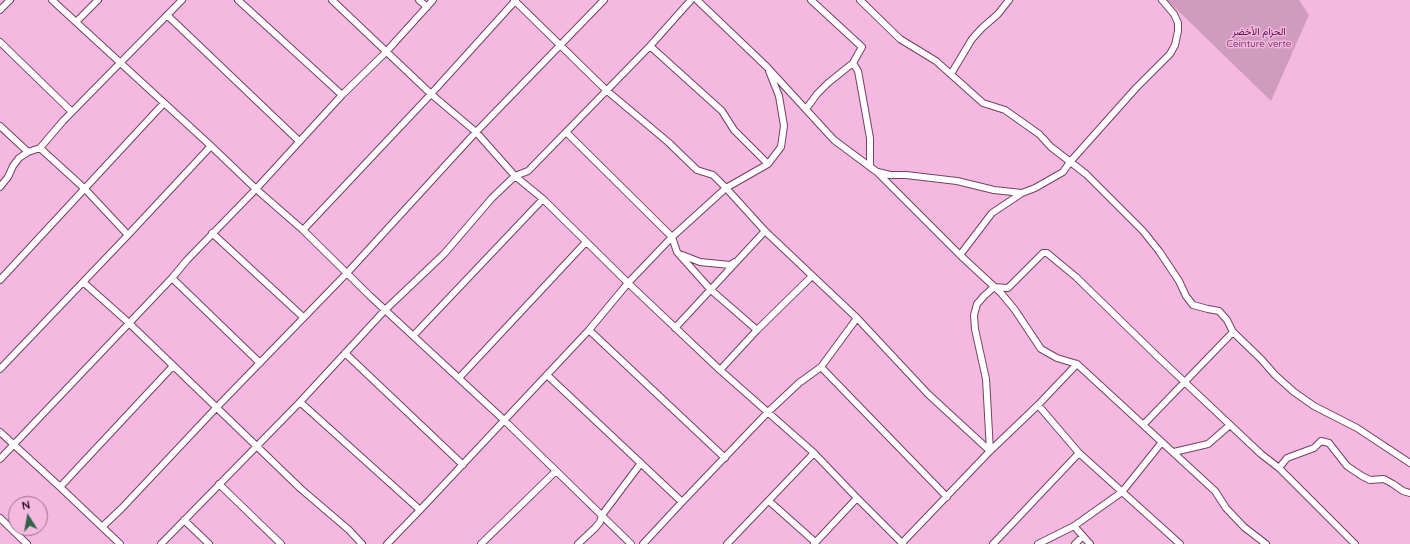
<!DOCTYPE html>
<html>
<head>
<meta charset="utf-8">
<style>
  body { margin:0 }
  #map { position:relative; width:1410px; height:544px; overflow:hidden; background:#f5b8e0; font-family:Quicksand,sans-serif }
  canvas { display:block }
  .north { position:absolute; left:8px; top:496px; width:40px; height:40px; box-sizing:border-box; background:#f5b8e0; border:1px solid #9d708e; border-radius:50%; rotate:349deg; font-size:11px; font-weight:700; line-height:16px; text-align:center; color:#180512 }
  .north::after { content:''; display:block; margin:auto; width:14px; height:18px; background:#2f644a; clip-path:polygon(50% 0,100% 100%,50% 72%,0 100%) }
</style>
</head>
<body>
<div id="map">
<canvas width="1410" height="544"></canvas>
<div class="north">N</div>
</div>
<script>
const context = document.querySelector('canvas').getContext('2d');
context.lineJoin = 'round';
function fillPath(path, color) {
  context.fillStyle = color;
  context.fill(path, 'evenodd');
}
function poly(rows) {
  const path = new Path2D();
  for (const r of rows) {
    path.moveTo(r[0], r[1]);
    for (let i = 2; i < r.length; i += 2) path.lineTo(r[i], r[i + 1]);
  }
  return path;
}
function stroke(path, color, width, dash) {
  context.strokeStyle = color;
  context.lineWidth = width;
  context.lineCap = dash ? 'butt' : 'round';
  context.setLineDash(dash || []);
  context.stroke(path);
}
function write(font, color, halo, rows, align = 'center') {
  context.font = font + ' Quicksand,Vazirmatn,sans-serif';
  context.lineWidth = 3;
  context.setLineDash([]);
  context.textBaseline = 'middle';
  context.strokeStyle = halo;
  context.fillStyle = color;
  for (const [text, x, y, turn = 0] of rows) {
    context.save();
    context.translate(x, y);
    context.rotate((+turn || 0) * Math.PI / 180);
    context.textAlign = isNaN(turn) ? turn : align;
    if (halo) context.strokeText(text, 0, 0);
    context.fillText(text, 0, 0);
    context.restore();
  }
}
fillPath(poly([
  [1167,0,1299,0,1309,15,1271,101]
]), '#d09cbe');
const street = poly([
  [52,0,211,146,256,189,303,230,370,296,505,421,631,544],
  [238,0,342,95],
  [332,0,431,94,476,132,515,176,543,199,628,283,720,370,814,453,857,498,903,544],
  [419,0,427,7],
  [514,0,606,90,668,142,697,170,713,175,726,188,765,231,857,318,928,394,990,451],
  [697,0,767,67,834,140,877,172,960,255,1001,293,1015,310,1041,349,1057,358,1077,364,1215,491,1226,508,1244,527,1266,544],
  [811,0,862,47,853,63,858,71,862,93,870,138,870,167],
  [860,0,900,39,936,61,983,103,1005,110,1039,134,1051,147,1086,174,1143,231,1159,251,1179,281,1186,296,1193,305,1208,309,1219,311,1227,320,1233,332,1261,359,1275,375,1294,392,1314,406,1357,428,1410,463],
  [0,10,10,0],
  [167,15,299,141],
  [76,22,98,0],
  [0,42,72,112],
  [650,46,722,111,734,130,768,164],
  [951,74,972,39,982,28,998,14,1009,0],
  [806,109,817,94,828,83,853,63],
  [0,126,28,152],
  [566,132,672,237,677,252,711,290,757,330],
  [40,148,85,189,128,235],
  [878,172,890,175,906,175,957,181,994,190,1022,193],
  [0,187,8,177,13,166,19,158,28,152,40,148,63,121,182,0],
  [303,230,431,94,516,0],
  [212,233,303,317],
  [682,255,700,262,730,265,735,262],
  [960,255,992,213,1022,193,1035,188,1063,172,1070,162,1136,88,1170,54,1175,45,1178,31,1178,23,1174,14,1162,0],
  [172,278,260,363],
  [0,280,164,103],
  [83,282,129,323,301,489,349,530,362,544],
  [675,328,765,231],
  [589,330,725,458],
  [413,336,543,199],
  [345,353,463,465],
  [821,367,947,497],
  [0,369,128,235,211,146],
  [720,370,757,330,812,276],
  [547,375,682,502],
  [459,378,586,242],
  [300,402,420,510],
  [1038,405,1079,453,1180,544],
  [1144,424,1233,332],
  [0,432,60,487,120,544],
  [990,451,986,379,975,329,974,315,977,304,984,296,994,287,1008,288,1043,253,1047,253,1076,277,1158,357,1261,454,1279,468,1355,544],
  [1174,452,1208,444,1230,425],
  [0,459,172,278,187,260,256,189,342,95,386,52,433,0],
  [1279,468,1287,458,1314,448,1321,441,1329,443,1347,466,1362,476,1370,480,1384,479,1393,484,1403,491,1410,493],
  [219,484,281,544],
  [60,487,173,366],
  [769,501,815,542],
  [0,518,27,544],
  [184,520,209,544],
  [1074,526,1090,544],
  [102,527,122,508,217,407,347,273,476,132,604,0],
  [161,544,300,402,385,310,444,254,492,198,515,176,528,171,650,46,691,0],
  [387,544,420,510,589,330,628,283,672,237,726,188,768,164,781,147,784,126,779,96,769,71],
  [481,544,556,471],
  [578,544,595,528,600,522,602,515,641,463],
  [643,544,682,502,768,412,799,383,821,367,857,318],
  [727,544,814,453],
  [814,544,857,498],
  [901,544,990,451,1038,405,1077,364],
  [993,544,1079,453],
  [1038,544,1074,526,1122,492,1162,442],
  [1075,544,1083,536]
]);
stroke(street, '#744064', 8);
stroke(street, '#fff', 6);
write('10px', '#591047', '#f5b8e0', [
  ["الحزام الأخضر",1259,32],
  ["Ceinture verte",1259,44]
]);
</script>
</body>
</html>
